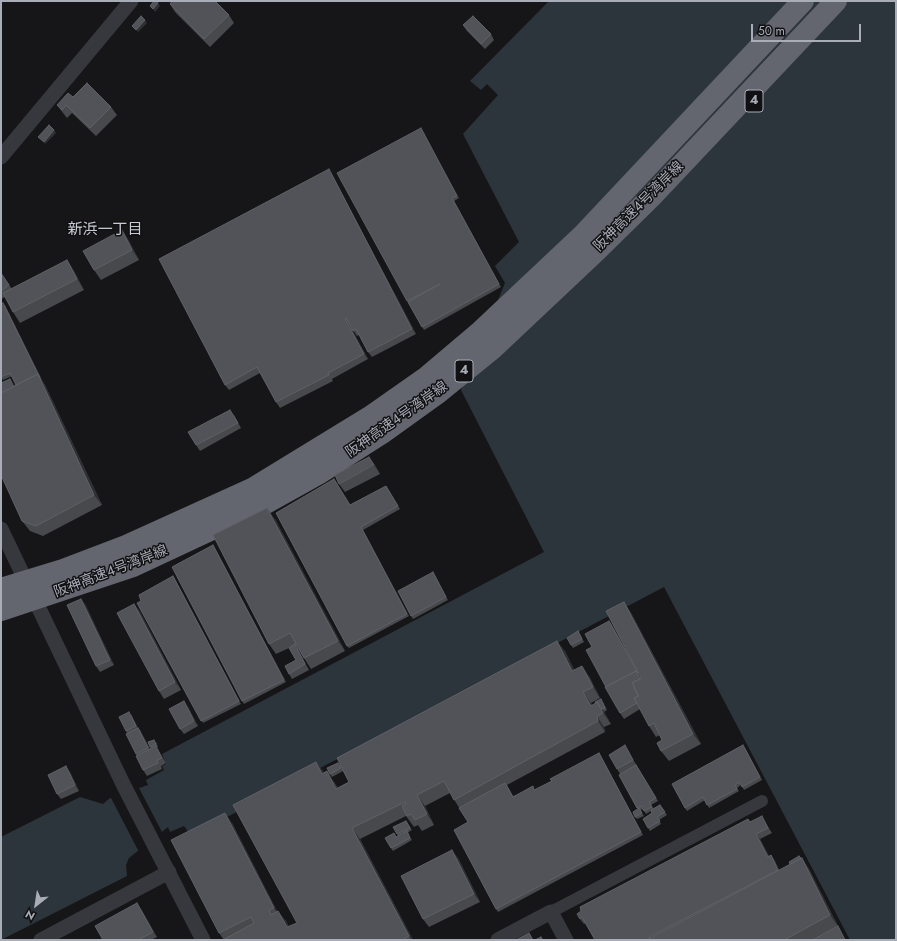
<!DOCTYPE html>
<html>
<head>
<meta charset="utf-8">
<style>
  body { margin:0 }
  #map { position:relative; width:897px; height:941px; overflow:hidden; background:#161618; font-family:Jost,sans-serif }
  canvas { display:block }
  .frame { position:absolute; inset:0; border:2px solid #a8adb8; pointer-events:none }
  .north { position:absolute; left:16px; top:885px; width:40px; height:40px; -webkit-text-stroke:3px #111113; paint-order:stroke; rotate:210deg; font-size:11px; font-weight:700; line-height:16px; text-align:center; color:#a8adb8 }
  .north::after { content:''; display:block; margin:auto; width:14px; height:18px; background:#a8adb8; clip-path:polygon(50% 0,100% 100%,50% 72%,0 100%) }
  .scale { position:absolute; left:751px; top:24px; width:110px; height:18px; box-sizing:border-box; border:2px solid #a8adb8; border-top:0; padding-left:5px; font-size:12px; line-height:14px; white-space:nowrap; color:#a8adb8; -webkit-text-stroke:3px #111113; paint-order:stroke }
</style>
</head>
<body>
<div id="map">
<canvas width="897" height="941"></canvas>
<div class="frame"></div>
<div class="north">N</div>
<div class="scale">50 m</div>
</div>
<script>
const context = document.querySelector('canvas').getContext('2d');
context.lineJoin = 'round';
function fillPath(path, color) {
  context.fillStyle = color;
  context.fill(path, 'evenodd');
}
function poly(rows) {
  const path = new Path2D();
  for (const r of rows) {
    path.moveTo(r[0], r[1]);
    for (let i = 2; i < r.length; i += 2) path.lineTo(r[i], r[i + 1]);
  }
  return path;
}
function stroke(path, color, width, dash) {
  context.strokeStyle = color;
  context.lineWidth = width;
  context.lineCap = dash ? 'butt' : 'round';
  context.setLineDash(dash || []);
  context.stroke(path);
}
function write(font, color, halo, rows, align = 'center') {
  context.font = font + ' Jost,"Noto Sans JP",sans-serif';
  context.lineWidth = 3;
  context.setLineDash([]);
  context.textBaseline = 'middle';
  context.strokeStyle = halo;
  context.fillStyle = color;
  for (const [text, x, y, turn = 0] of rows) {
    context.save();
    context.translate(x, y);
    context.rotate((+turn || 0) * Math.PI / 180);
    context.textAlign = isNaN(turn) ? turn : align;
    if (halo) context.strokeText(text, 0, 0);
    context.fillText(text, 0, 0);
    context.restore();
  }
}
fillPath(poly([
  [549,1,896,1,896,940,850,940,664,587,191,836,184,826,170,832,168,827,129,858,126,865,127,876,1,940,1,837,80,797,103,804,110,798,148,785,146,780,164,770,162,766,166,764,162,754,544,552,461,390,505,283,495,266,519,242,463,134,498,95,487,84,481,90,470,81]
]), '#2c353c');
fillPath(poly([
  [138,786,163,834,139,852,110,796]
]), '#161618');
stroke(poly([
  [551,912,762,801]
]), '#37383d', 12);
stroke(poly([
  [1,157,131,1],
  [1,529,123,784,203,940],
  [41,940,169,872],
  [498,940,551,912,566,940]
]), '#37383d', 15);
stroke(poly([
  [1,589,63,570,126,546,254,488,370,417,427,377,479,333,583,235,803,1],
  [1,610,133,566,257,508,318,474,382,433,439,392,492,349,596,251,651,197,836,1]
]), '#63666e', 22);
fillPath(poly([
  [170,4,229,15,234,23,210,47,175,12],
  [463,25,491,34,494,40,485,49,467,31],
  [73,97,111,107,117,115,96,136,72,113,67,118,63,113,57,105],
  [422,131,459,198,454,201,501,287,424,330,407,301],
  [332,175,416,334,372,357,368,352,359,335,357,336,349,324,368,359,332,379,333,381,280,408,276,402,260,373,229,390,225,385],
  [122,230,129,241,139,260,101,280,94,270],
  [67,260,74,271,84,290,20,323,13,312,5,297,1,299,1,273,12,289],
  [1,304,5,305,42,380,45,385,102,505,43,536,30,531,22,521,14,384,15,386,16,385,12,376,3,380,1,378],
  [234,415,241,428,200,451,196,445],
  [375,465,380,474,345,492,339,484],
  [386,486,400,509,363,530,409,616,349,648,347,646,350,505],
  [275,519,345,651,311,669,304,658,296,644,295,645,298,650,309,670,292,679,289,674,296,660,289,648,276,654,269,644],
  [213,545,286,682,244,704,242,701],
  [433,572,448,600,413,619,411,616],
  [173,576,241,704,203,723,141,601],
  [624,602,631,613,701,744,669,761,661,751,662,740,660,735,656,737,649,726,640,709,624,719,620,713,606,687,592,647,611,623,639,676,640,678,641,678],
  [85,604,114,665,100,672,96,666],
  [134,604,140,612,181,690,164,699,159,691],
  [578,631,584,642,573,648,571,645],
  [565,651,574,670,589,676,600,698,591,703,592,705,603,702,607,710,604,712,611,724,604,727,605,732,507,785,513,796,535,790,552,781,599,753,643,835,498,912,496,909,468,822,450,793,425,806,434,825,422,831,418,825,414,827,406,816,360,839,413,940,223,940,224,940,219,933,232,823,277,911,286,921,289,927,297,923,324,773,334,782,338,788,349,782,343,771,332,777,330,774,338,763,343,770],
  [188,707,198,726,184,734,180,729],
  [131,714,138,728,140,730,150,749,151,749,150,747,156,742,158,747,156,747,166,763,161,766,162,769,147,776,143,770,137,756,126,731],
  [745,748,762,780,744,790,741,785,737,788,739,791,709,808,705,800,687,811,685,808],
  [628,751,658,801,651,805,654,809,660,805,667,815,659,820,661,824,650,831,643,819,652,813,651,811,646,814,643,809,640,810,644,816,637,819,635,817,638,809,619,775,620,774,617,769],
  [70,772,79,791,61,799,57,794],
  [406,821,412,830,407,833,412,840,393,851,391,848,396,837,398,836,397,834],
  [750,822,765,822,772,833,760,839,769,856,771,855,775,861,779,870,801,858,809,869,838,926,811,940,595,940,586,923,584,924,580,919],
  [458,858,480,902,429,927,423,919],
  [141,909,157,937,151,940,103,940]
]), '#47494d');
fillPath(poly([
  [158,3,160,6,155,12,153,9],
  [145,20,147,23,138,32,136,30],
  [421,128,422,131,459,198,457,196],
  [54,130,56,133,45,144,44,142],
  [329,169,332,175,416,334,412,329],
  [452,198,454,201,501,287,499,284],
  [122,230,129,241,139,260,132,250],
  [67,260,74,271,84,290,77,279],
  [3,303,42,380,45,385,102,505,94,495],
  [345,319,349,324,368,359,364,354],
  [230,410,234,415,241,428,238,423],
  [369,457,375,465,380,474,374,465],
  [267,508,275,519,345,651,338,641],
  [361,527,363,530,409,616,407,614],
  [213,545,215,548,286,682,284,680],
  [173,576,175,579,241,704,239,701],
  [81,599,85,604,114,665,110,660],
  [624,602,631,613,701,744,693,734],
  [134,604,140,612,181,690,175,682],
  [609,621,611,623,640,676,638,673],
  [557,641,565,651,580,681,572,671],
  [582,666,589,676,600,698,593,687],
  [583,692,591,703,598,716,591,706],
  [184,701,188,707,198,726,194,721],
  [597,702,605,713,611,724,603,713],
  [597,716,604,727,605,732,598,721],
  [599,753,601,756,643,835,641,832],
  [316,762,324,772,330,784,322,774],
  [66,766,70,772,79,791,75,785],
  [327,771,334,782,343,800,336,789],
  [417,795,425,806,434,825,427,814],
  [225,813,232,823,281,919,274,908],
  [352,828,360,839,413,940,411,940,409,936],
  [756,834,760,839,772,862,768,857],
  [452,850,458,858,480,902,474,894],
  [771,855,775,861,782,875,778,870],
  [802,858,809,869,838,926,830,915],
  [137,903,141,909,157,937,153,932],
  [278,911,286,921,294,938,287,927],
  [838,926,841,931,846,940,845,940]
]), '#2f3033');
const building = poly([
  [154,1,157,1,158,3,153,9,150,6,154,1],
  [172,1,215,1,229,15,204,39,170,4,172,1],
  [141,16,145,20,136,30,132,26,141,16],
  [473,16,491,34,481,44,463,25,473,16],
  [87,83,111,107,90,128,66,105,62,110,57,105,68,93,73,97,87,83],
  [49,125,54,130,44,142,38,137,49,125],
  [421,128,457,196,452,198,499,284,422,327,408,302,440,284,407,301,337,173,421,128],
  [329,169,412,329,368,352,356,329,353,331,346,318,345,319,364,354,328,373,329,375,276,402,257,367,225,385,159,259,329,169],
  [122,230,132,250,94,270,83,251,122,230],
  [67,260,77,279,13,312,3,293,67,260],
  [1,273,9,285,1,291,1,273],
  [3,303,40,378,38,374,16,385,10,373,1,377,1,304,3,303],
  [38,374,94,495,36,526,22,521,1,475,1,393,38,374],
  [10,379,14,387,1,393,1,383,10,379],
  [230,410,238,423,196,445,188,432,230,410],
  [369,457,374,465,339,484,335,475,369,457],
  [334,479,350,505,386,486,398,506,361,527,407,614,347,646,276,513,334,479],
  [267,508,338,641,304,658,290,633,269,644,213,535,267,508],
  [213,545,284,680,242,701,172,567,213,545],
  [433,572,446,597,411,616,398,591,433,572],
  [173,576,239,701,201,721,137,603,141,601,139,595,173,576],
  [81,599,110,660,96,666,67,605,81,599],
  [624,602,693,734,661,751,657,743,662,740,654,723,649,726,634,698,639,696,632,683,641,678,606,611,624,602],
  [134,604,175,682,159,691,117,613,134,604],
  [609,621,638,673,636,671,606,687,586,650,592,647,585,634,609,621],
  [578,631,582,639,571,645,567,638,578,631],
  [557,641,572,671,582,666,593,687,583,692,591,706,597,702,603,713,597,716,598,721,454,800,444,781,417,795,427,814,415,820,411,814,407,816,402,806,406,804,405,802,352,828,409,936,402,940,223,940,254,923,251,917,219,933,171,840,225,813,274,908,269,910,271,915,278,911,287,927,297,923,233,805,316,762,322,774,327,771,336,789,349,782,337,758,557,641],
  [295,644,305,664,289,674,285,666,296,660,289,648,295,644],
  [636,671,640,679,632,683,635,687,634,688,638,696,634,698,637,703,620,713,605,687,636,671],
  [601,699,605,708,602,709,597,702,596,703,595,702,601,699],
  [184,701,194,721,180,729,169,709,184,701],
  [129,712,136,726,126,731,119,717,129,712],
  [138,728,148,748,136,754,126,734,138,728],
  [154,740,156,744,150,747,148,742,154,740],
  [625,745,633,760,617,769,609,755,625,745],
  [743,745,760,777,742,787,740,782,735,785,737,789,707,805,703,797,685,808,672,784,743,745],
  [156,746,162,758,157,760,158,763,143,770,136,756,156,746],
  [599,753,641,832,496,909,454,830,468,822,459,808,505,783,513,797,533,786,534,790,552,781,550,779,599,753],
  [338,763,341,768,330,774,327,768,338,763],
  [636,765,656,798,649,802,652,807,644,811,641,806,637,808,619,775,636,765],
  [66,766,75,785,57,794,48,775,66,766],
  [660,805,665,812,657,817,660,821,648,828,643,819,652,813,651,810,660,805],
  [639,808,642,813,635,817,633,812,639,808],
  [762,816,768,828,756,834,768,857,771,855,778,870,649,937,650,938,647,940,595,940,582,917,580,919,577,914,581,911,580,907,748,819,750,822,762,816],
  [406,821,410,828,397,834,393,827,406,821],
  [407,831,410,838,391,848,385,838,394,833,396,837,407,831],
  [452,850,474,894,423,919,401,876,452,850],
  [799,856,801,858,790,864,789,862,799,856],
  [802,858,830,915,784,940,647,940,802,858],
  [137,903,153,932,138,940,103,940,95,926,137,903],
  [838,926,845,940,812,940,838,926],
  [529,933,533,940,516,940,529,933],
  [541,937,543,940,535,940,541,937]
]);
fillPath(building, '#525359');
stroke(building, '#5f6168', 1);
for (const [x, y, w] of [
  [754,101,18],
  [464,371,18]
]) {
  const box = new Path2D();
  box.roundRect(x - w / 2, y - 11, w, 22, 3);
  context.fillStyle = '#111113';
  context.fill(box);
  stroke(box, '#a8adb8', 1);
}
write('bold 13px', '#a8adb8', null, [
  ["4",754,101],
  ["4",464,371]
]);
write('14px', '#a8adb8', '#111113', [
  ["阪神高速4号湾岸線",639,207,-45],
  ["阪神高速4号湾岸線",397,420,-35],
  ["阪神高速4号湾岸線",111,572,-21]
]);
write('15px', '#c9ccd4', '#111113', [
  ["新浜一丁目",105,230]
]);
</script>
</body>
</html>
